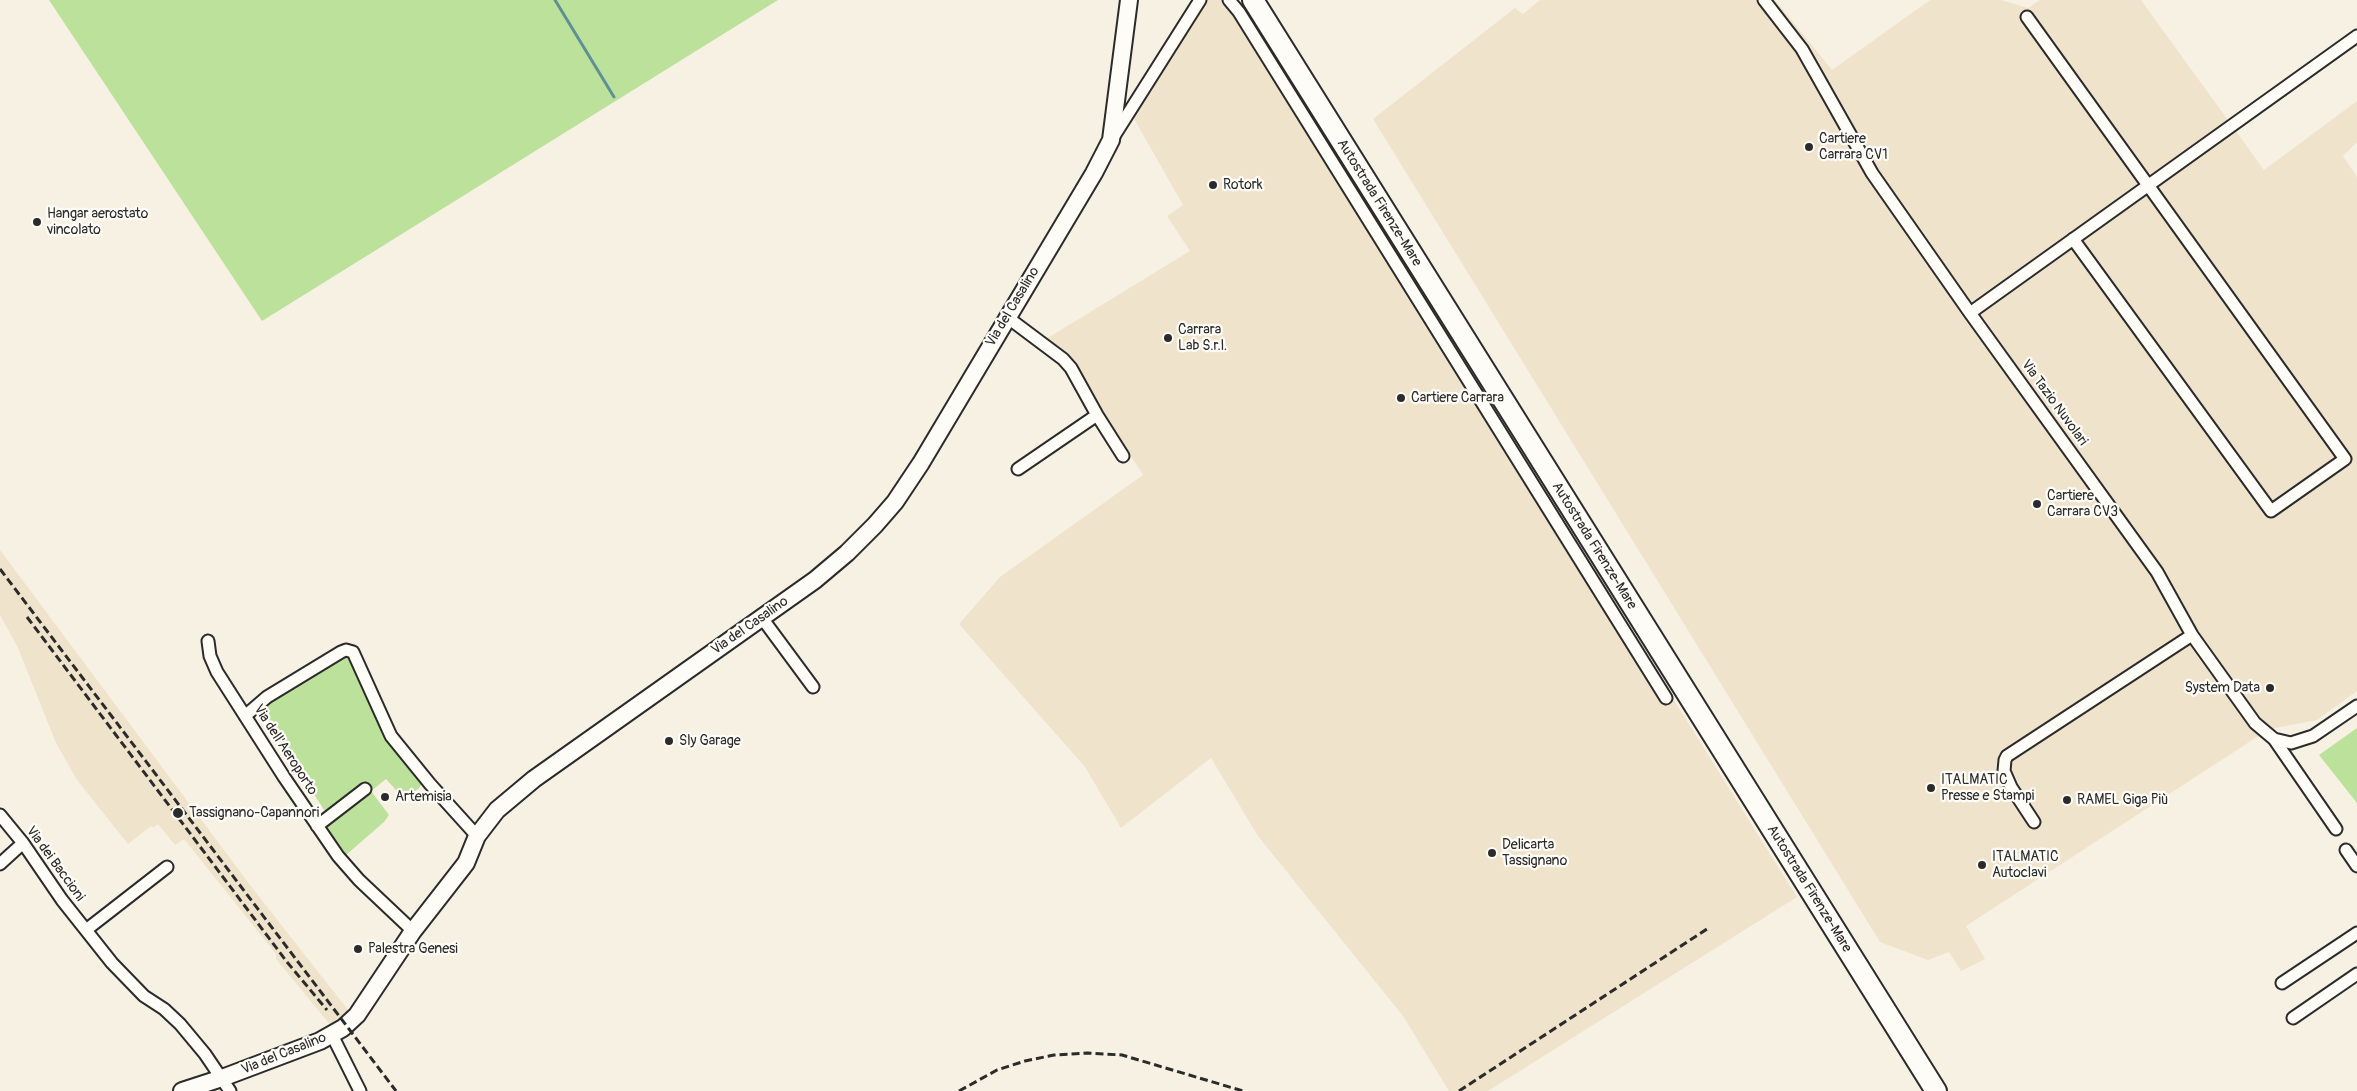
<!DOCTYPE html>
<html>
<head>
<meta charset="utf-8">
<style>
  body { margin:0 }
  canvas { display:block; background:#f7f1e3 }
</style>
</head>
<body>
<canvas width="2357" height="1091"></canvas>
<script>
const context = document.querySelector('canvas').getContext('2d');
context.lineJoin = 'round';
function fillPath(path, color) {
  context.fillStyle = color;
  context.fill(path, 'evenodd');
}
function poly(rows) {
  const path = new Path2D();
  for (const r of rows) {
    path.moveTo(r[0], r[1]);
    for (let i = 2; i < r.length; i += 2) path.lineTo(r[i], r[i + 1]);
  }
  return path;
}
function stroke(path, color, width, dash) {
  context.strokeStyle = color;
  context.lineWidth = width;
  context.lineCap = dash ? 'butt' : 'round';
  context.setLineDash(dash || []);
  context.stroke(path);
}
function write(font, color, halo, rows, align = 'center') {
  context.font = font + ' Pangolin,sans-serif';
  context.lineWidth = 4.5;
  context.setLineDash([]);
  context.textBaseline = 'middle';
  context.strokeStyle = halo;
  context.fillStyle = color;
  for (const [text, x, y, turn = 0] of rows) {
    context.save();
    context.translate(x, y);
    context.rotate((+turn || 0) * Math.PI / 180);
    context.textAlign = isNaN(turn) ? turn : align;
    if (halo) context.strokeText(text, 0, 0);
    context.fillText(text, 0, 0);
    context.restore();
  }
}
fillPath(poly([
  [1207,0,1237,0,1797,897,1488,1091,1449,1091,1403,1016,1258,836,1211,758,1121,828,1085,767,959,624,1000,577,1143,475,1068,356,1046,339,1190,251,1167,216,1183,205,1133,117],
  [1540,0,1775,0,1832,70,1930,0,2001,0,2028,8,2040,0,2141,0,2264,170,2357,101,2357,142,2343,156,2357,177,2357,691,2317,720,2275,728,2257,737,1966,926,1985,959,1961,971,1949,952,1928,960,1880,942,1373,119,1515,8,1523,14],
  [0,550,250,885,348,1010,332,1027,276,959,276,954,184,839,175,845,158,824,153,828,151,826,128,844,77,780,56,743,18,648,0,615]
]), '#f0e3cb');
fillPath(poly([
  [49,0,778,0,262,321],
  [349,654,389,740,424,778,420,787,405,800,386,779,371,791,389,815,384,822,346,855,326,827,331,819,329,817,257,709,343,655],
  [2357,728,2357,803,2319,755]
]), '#bce19b');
stroke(poly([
  [555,0,614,97]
]), '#5f9094', 3);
const street = poly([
  [1229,0,1239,12,1666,698],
  [1764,0,1802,49,1872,173,1970,313,2157,572,2192,635,2255,723,2274,739,2291,743,2313,736,2357,706],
  [2027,17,2345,459,2271,511,2073,239],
  [1114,136,1200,0],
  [1970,313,2357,36],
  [1007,317,1063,359,1071,368,1097,415,1123,456],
  [1018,469,1097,415],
  [762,618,813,687],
  [208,641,210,656,217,672,284,777,338,856,359,880,413,931],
  [245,716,267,697,341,652,346,650,353,652,391,736,430,784,477,836],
  [2274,739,2336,829],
  [0,815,23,843,62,900,112,963,144,996,164,1009,180,1024,205,1054,230,1091],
  [2034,822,2011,787,2004,771,2005,760,2007,756,2192,635],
  [317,826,365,789],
  [2346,850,2357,866],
  [0,864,23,843],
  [86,930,167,867],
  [2282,983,2357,933],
  [2293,1018,2357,974],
  [332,1035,360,1091]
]);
const secondary = poly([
  [182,1091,222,1078,320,1041,343,1028,357,1015,413,931,466,863,477,836,497,810,534,779,815,580,847,553,875,525,895,502,921,463,1094,173,1111,140,1129,0]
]);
const highway = poly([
  [1253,0,1936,1091]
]);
stroke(street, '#2b2b2b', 15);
stroke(secondary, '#2b2b2b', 20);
stroke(highway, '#2b2b2b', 24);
stroke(street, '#fdfcf7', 11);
stroke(secondary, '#fdfcf7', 16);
stroke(highway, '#fdfcf7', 20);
stroke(poly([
  [0,569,396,1091],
  [27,617,287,962,327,1010],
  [959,1091,997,1070,1025,1061,1054,1055,1087,1053,1122,1055,1243,1091],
  [1459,1091,1707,929]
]), '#2b2b2b', 3, [8, 4]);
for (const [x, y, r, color] of [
  [1809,147,5,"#2b2b2b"],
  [1213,185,5,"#2b2b2b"],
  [37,222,5,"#2b2b2b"],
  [1168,338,5,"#2b2b2b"],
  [1401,398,5,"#2b2b2b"],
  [2037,504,5,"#2b2b2b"],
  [2270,688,5,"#2b2b2b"],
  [669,741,5,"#2b2b2b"],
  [1931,788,5,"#2b2b2b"],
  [385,797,5,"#2b2b2b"],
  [2067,800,5,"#2b2b2b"],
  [178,813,6,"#2b2b2b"],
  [1492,853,5,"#2b2b2b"],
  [1982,865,5,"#2b2b2b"],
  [358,949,5,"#2b2b2b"]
]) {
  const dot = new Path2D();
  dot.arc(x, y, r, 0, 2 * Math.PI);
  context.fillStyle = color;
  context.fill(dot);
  stroke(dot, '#fdfcf7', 2);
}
write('14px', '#2b2b2b', '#fdfcf7', [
  ["Cartiere",1819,139],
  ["Carrara CV1",1819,155],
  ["Rotork",1223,185],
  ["Hangar aerostato",47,214],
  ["vincolato",47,230],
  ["Carrara",1178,330],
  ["Lab S.r.l.",1178,346],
  ["Cartiere Carrara",1411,398],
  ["Cartiere",2047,496],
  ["Carrara CV3",2047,512],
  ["System Data",2260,688,"right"],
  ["Sly Garage",679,741],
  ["ITALMATIC",1941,780],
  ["Presse e Stampi",1941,796],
  ["Artemisia",395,797],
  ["RAMEL Giga Più",2077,800],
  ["Tassignano-Capannori",189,813],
  ["Delicarta",1502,845],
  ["Tassignano",1502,861],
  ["ITALMATIC",1992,857],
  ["Autoclavi",1992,873],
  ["Palestra Genesi",368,949]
], 'left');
write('14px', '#2b2b2b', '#fdfcf7', [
  ["Autostrada Firenze-Mare",1379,203,58],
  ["Via del Casalino",1013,307,-59],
  ["Via Tazio Nuvolari",2054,403,54],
  ["Autostrada Firenze-Mare",1594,546,58],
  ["Via del Casalino",750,626,-35],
  ["Via dell'Aeroporto",285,750,57],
  ["Via dei Baccioni",55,864,54],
  ["Autostrada Firenze-Mare",1809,889,58],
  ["Via del Casalino",284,1054,-22]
]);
</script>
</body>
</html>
